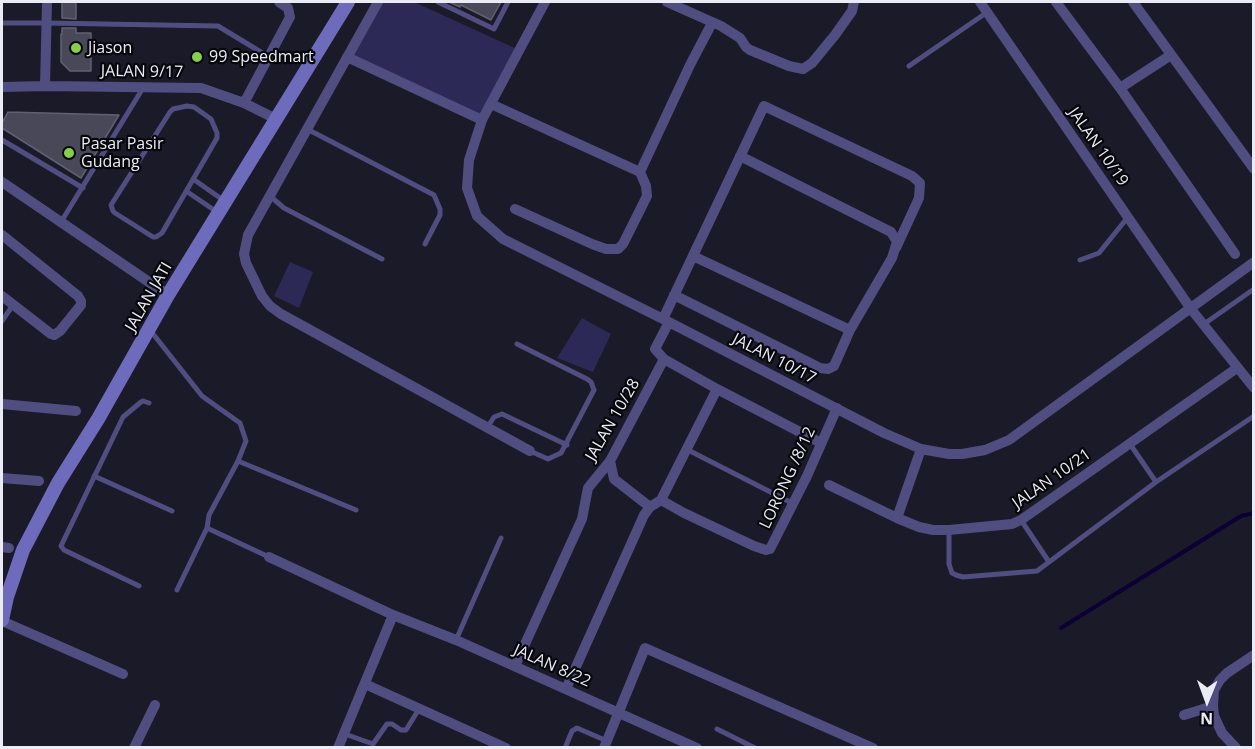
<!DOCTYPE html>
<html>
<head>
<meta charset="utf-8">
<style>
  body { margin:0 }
  #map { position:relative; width:1255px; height:749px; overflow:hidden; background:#1a1a28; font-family:"Open Sans",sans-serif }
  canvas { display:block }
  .frame { position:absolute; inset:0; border:3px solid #eaebf5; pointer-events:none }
  .north { position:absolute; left:1177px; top:671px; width:60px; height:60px; -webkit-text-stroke:4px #06060b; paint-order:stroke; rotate:181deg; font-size:16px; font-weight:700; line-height:24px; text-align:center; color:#eaebf5 }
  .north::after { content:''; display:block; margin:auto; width:21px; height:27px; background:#eaebf5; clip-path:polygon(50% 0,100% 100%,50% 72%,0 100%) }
</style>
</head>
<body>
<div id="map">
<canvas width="1255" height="749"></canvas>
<div class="frame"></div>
<div class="north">N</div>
</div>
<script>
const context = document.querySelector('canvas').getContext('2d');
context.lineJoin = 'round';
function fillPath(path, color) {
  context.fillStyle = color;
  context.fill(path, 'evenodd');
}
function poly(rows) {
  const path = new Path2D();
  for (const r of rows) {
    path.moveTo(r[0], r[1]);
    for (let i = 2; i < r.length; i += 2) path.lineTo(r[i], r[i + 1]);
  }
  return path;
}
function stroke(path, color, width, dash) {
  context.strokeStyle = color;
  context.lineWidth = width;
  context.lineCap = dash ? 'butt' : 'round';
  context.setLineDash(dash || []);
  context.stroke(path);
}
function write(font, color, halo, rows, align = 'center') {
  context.font = font + ' "Open Sans",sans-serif';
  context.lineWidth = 4.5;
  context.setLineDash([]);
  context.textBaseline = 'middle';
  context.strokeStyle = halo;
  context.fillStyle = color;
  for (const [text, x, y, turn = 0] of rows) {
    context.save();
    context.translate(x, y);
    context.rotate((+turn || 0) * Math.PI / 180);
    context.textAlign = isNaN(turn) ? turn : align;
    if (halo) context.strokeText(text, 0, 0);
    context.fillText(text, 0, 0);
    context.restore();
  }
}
fillPath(poly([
  [376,2,414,2,519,50,482,120,347,57],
  [290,262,313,272,299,308,274,296],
  [582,318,611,334,593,372,557,358]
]), '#2c2957');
stroke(poly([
  [1061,628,1241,516,1254,513]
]), '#0d0034', 4);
const building = poly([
  [62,2,76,2,76,19,62,18,62,2],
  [449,2,501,2,491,20,461,5,460,7,449,2],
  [62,28,76,28,76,33,91,33,91,71,70,71,61,62,61,34,62,34,62,28],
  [8,112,119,115,81,178,2,128,2,123,8,112]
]);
fillPath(building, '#484859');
stroke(building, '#606073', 1.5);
stroke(poly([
  [438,2,494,29,508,2],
  [2,23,47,23,218,26,269,57],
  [909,66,986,13],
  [187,106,194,107,211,119,217,133,217,138,162,233,156,237,153,237,115,213,113,211,111,205,170,112,173,109,187,106],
  [307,129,434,195,440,209,440,215,425,244],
  [2,140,83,188],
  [193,179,223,200],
  [186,191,217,212],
  [270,196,284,208,382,259],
  [61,222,143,88],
  [1080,260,1099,253,1128,217],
  [2,321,13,305],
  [1204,324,1254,289],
  [150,330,202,396,240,423,246,441,238,461],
  [517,344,587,379,591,382,594,390,561,453,548,459,530,451],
  [487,428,494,417,502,414,567,445],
  [1130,444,1156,482],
  [688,450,794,504],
  [94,476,172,511],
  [1021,520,1049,562],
  [949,530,949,564,952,573,956,575,963,577,1037,571,1156,482,1254,416],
  [269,557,207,528,209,515,238,461,356,510],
  [139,586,64,550,61,546,123,417,141,402,143,401,149,403],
  [177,590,207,528],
  [456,640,501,538],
  [717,729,755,748],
  [345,734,373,744,387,724,392,724,401,730,406,730,419,709],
  [565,748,572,731,577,728,607,741]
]), '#504e81', 5);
stroke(poly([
  [378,2,248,235,244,254,246,263,262,296,270,306,281,314,530,451],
  [545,2,482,120,469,160,467,188,477,216,503,239,663,319,884,433,921,449,949,454,962,454,985,450,1009,440,1254,262],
  [667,2,721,26,740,38,746,47,750,50,789,66,803,69,812,63,835,35,852,11,854,2],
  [980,2,1191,309,1254,388],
  [1056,2,1120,88,1235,254],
  [1133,2,1254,169],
  [347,57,482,120],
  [45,86,47,2],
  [2,87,45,86,201,88,244,103,276,119],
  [1120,88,1171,55],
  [244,103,290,17,288,8,279,2],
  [491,104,640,172],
  [2,182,168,295],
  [515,209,592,244,606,249,618,249,623,244,647,196,646,186,640,172,690,65,712,23],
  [2,235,78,296,81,301,81,305,60,331,54,335,51,334,2,296],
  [693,256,850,330],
  [674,295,820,368,828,369,834,366,850,330,892,258,897,242,891,232,740,156],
  [663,319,764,106,912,176,920,183,919,198,896,248],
  [664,359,717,389,821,443],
  [2,404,76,411],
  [610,461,614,479,650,507],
  [2,478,39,481],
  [829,485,897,518,919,527,933,530,949,530,1012,524,1021,520,1237,368],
  [661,500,684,513,754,546,766,550,770,549,807,476,837,408],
  [661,500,717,389],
  [897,518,921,449],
  [2,547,9,548],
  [269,557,393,615,456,640,697,748],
  [2,621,123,674],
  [515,666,582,519,588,488,610,461,664,359,655,349,669,322],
  [365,684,506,748],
  [566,689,644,515,650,507,661,500],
  [1184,715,1213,706],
  [134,748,155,705],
  [338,748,393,615],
  [604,748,645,648,873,748],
  [1236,748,1222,733,1214,716,1213,706,1214,690,1220,680,1227,673,1254,655]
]), '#504e81', 10);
stroke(poly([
  [2,620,7,597,23,550,58,483,98,419,168,295,348,2]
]), '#6e6abc', 14);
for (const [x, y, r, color] of [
  [76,48,6,"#85cf4c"],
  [197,57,6,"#85cf4c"],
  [69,153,6,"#85cf4c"]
]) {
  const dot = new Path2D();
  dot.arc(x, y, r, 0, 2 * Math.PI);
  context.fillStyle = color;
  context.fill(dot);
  stroke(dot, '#06060b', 2);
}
write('16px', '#eaebf5', '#06060b', [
  ["Jiason",88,48],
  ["99 Speedmart",209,57],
  ["Pasar Pasir",81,144],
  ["Gudang",81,162]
], 'left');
write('16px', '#eaebf5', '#06060b', [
  ["JALAN 9/17",142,72,1],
  ["JALAN 10/19",1098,147,55],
  ["JALAN JATI",149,297,-60],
  ["JALAN 10/17",774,359,27],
  ["JALAN 10/28",613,420,-60],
  ["LORONG /8/12",788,478,-65],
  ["JALAN 10/21",1052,479,-35],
  ["JALAN 8/22",552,666,24]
]);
</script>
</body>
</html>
